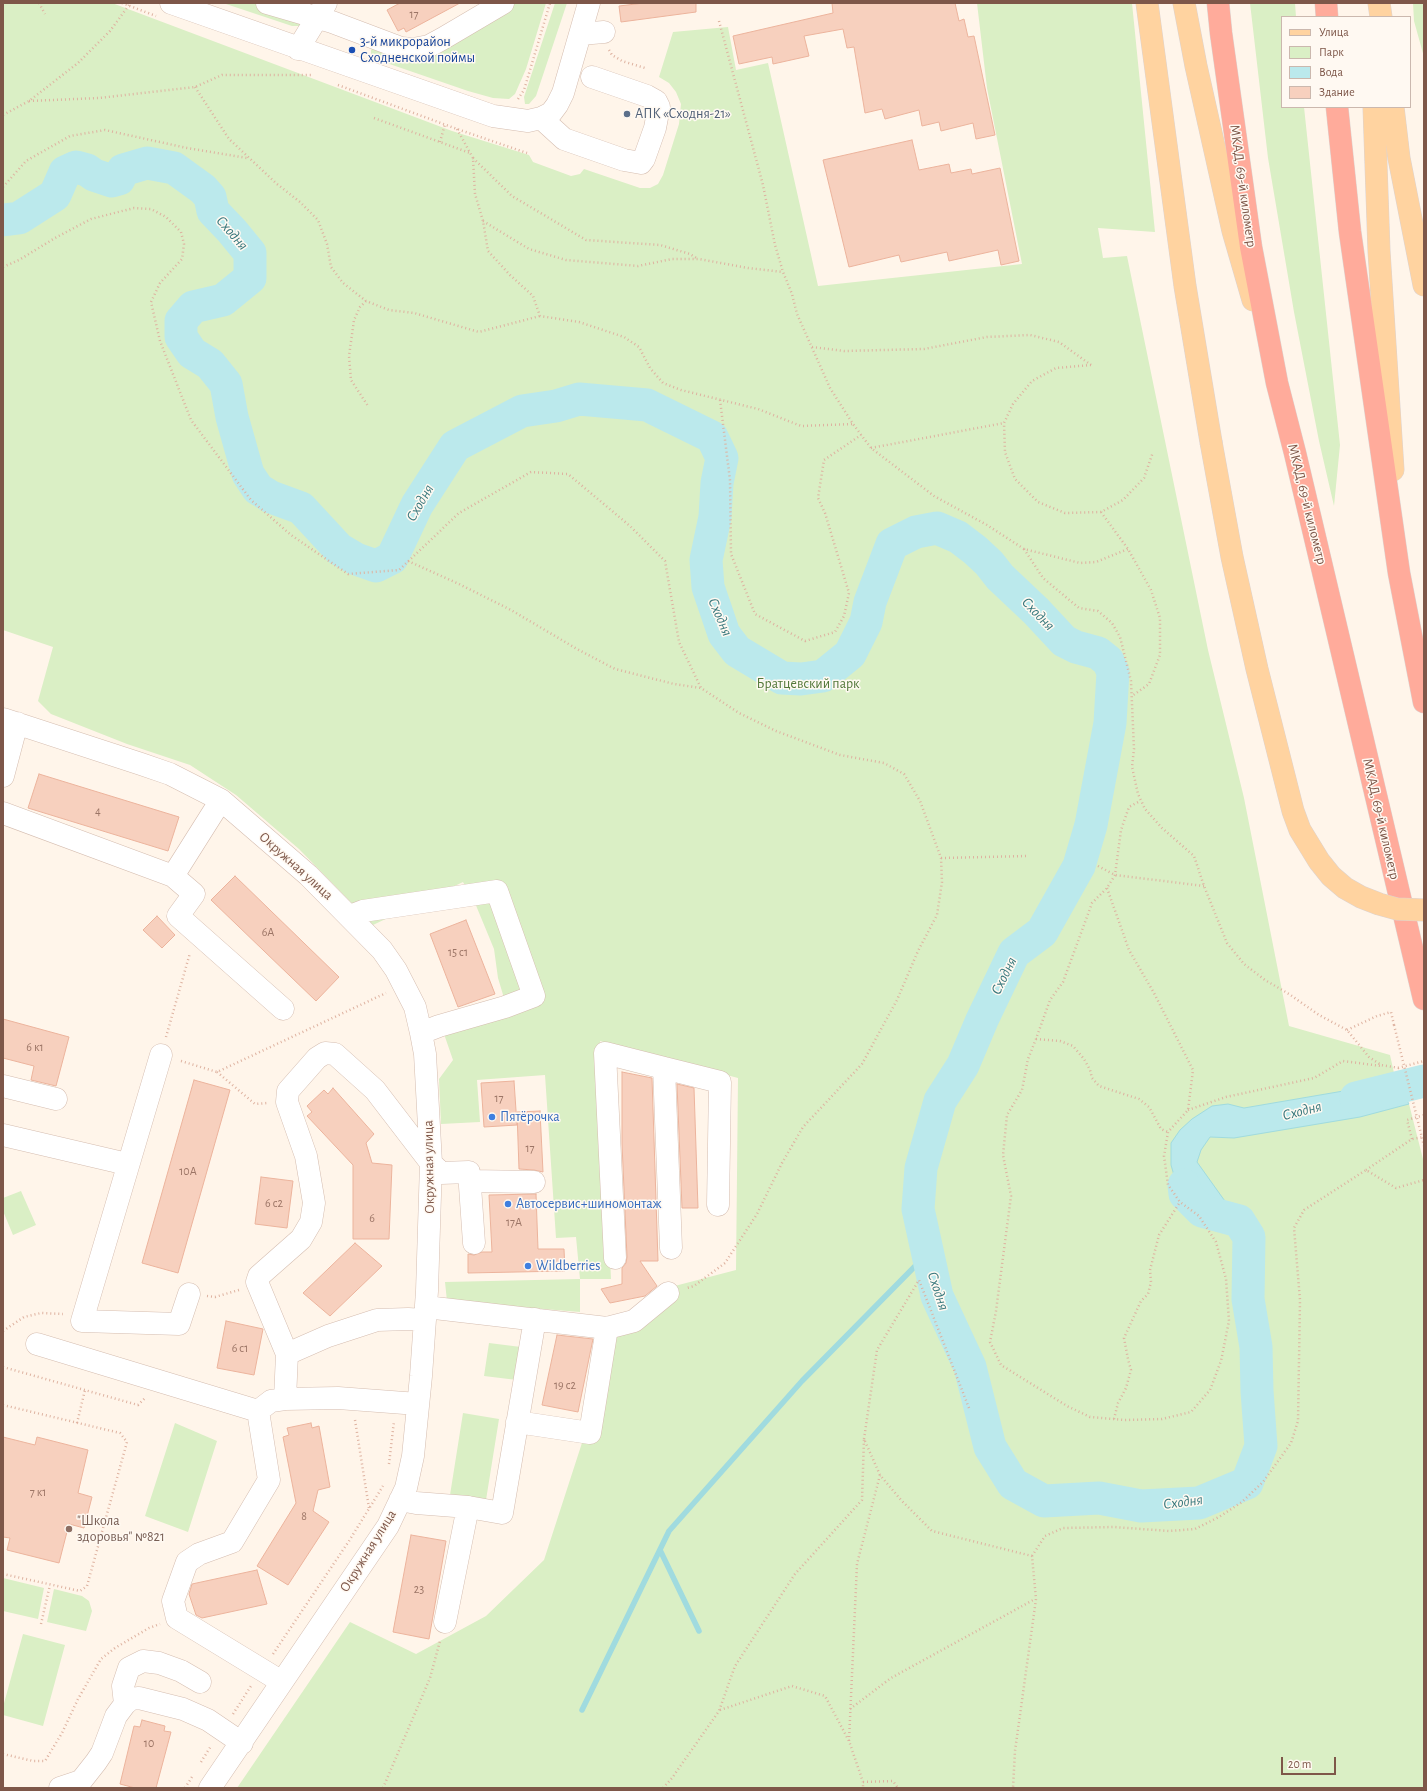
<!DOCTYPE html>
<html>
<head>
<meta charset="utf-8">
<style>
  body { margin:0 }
  #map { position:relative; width:1427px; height:1791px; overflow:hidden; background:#fff5ea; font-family:"Alegreya Sans",sans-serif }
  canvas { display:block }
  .frame { position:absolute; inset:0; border:4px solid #7e5749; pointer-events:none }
  .legend { position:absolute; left:1281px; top:16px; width:130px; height:92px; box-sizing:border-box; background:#fff9f2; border:1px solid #cbb8ae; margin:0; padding:5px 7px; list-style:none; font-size:12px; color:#7e5749 }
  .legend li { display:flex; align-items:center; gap:8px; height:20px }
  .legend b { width:20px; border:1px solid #cbb8ae }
  .scale { position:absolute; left:1281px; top:1757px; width:55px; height:18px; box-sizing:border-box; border:2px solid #7e5749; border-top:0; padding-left:5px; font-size:12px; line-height:14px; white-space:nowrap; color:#7e5749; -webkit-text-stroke:3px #fff9f2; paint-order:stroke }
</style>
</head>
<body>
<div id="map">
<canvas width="1427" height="1791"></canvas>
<div class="frame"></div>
<ul class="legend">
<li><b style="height:5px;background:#ffd3a0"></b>Улица</li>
<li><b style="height:11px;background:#daefc5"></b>Парк</li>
<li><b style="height:11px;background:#bbe9ec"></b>Вода</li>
<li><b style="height:11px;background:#f7d0be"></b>Здание</li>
</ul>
<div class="scale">20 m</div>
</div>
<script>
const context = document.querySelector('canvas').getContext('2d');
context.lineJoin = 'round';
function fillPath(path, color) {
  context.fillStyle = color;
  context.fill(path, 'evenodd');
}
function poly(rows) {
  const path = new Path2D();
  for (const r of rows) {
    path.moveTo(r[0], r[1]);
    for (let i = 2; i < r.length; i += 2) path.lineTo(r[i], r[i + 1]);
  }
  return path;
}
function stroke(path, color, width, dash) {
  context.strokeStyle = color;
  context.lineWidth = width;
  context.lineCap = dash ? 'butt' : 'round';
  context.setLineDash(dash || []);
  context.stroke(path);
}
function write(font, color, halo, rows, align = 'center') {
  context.font = font + ' "Alegreya Sans",sans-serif';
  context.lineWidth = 3;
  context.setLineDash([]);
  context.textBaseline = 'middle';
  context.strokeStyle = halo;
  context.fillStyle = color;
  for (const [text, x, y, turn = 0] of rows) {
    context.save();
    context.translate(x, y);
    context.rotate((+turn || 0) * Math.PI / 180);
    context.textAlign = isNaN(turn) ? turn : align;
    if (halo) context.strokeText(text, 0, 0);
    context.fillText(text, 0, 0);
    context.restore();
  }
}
fillPath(poly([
  [3,3,112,3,452,131,529,155,533,162,571,176,580,174,584,169,640,188,650,188,658,184,663,175,679,124,681,104,676,92,669,83,659,77,673,32,728,27,736,70,768,63,818,286,1022,264,987,88,977,3,1132,3,1155,232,1098,228,1103,258,1127,256,1208,650,1244,798,1289,1026,1390,1055,1396,1082,1409,1104,1424,1163,1424,1788,237,1788,350,1622,416,1654,486,1616,544,1560,617,1335,667,1288,736,1270,738,1078,600,1041,611,1279,580,1279,580,1312,447,1301,445,1282,580,1279,576,1237,556,1238,545,1075,477,1080,480,1122,441,1124,439,1079,453,1060,444,1034,507,1008,498,978,494,949,475,903,463,882,373,925,299,849,236,795,190,765,127,744,51,714,38,701,53,647,3,630],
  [223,3,257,3,302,22,299,26,292,26],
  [514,3,546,3,526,69,515,94,509,99,493,98,468,91,375,59,371,55,371,50,374,47,400,54],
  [555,3,567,3,536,96,529,104,525,104,524,97],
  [1250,3,1295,3,1296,17,1282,17,1282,107,1304,107,1340,445,1334,506,1319,441,1294,312,1268,158],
  [1413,3,1424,3,1424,57,1414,21],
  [21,1191,36,1225,13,1235,3,1211,3,1198],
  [489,1343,521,1347,517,1380,484,1376],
  [463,1413,499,1419,486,1500,450,1495],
  [175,1423,217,1441,188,1532,145,1516],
  [3,1578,44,1588,38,1619,3,1611],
  [54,1589,82,1596,89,1601,92,1611,86,1631,47,1622],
  [23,1634,65,1645,43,1726,3,1715,3,1707]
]), '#daefc5');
const water = poly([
  [1396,1082,1409,1104,1360,1117,1234,1138,1210,1137,1201,1150,1197,1162,1227,1204,1206,1221,1189,1206,1178,1189,1171,1165,1171,1143,1180,1130,1192,1119,1212,1106,1228,1104,1244,1108,1396,1082]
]);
fillPath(water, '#bbe9ec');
stroke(water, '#a0dbdf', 1);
stroke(poly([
  [660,1550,699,1631],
  [582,1710,669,1531,802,1381,927,1254]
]), '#a0dbdf', 5.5);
stroke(poly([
  [3,220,19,218,55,195,65,172,76,167,87,170,94,175,112,181,119,179,123,170,147,163,174,168,203,189,210,197,213,211,232,231,250,253,250,278,223,300,193,307,181,321,181,337,192,353,210,364,226,384,232,417,248,474,258,489,271,497,301,508,339,549,356,559,376,566,392,558,417,505,455,446,522,411,556,406,579,399,647,405,712,437,722,458,717,483,715,517,706,560,708,587,724,634,737,651,782,678,801,679,823,676,850,654,866,622,870,602,892,544,916,532,937,528,958,537,975,550,989,563,1000,577,1036,611,1064,641,1076,647,1098,653,1108,661,1113,672,1110,723,1091,825,1079,866,1042,932,1014,953,982,1020,963,1065,940,1101,921,1168,918,1209,937,1296,970,1367,990,1447,1013,1484,1044,1501,1099,1498,1141,1506,1199,1503,1247,1483,1261,1446,1257,1391,1256,1347,1248,1299,1249,1237,1239,1221,1202,1211,1185,1194,1184,1185],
  [1356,1098,1424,1081]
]), '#bbe9ec', 33);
const building = poly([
  [400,3,460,3,406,32,404,28,398,31,387,10,400,3],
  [644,3,696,3,696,12,621,22,619,6,644,3],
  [832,3,955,3,959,21,964,19,968,37,974,36,995,135,976,139,973,123,941,131,939,122,922,126,919,110,885,119,882,109,865,113,854,47,847,48,843,29,804,36,809,56,773,64,772,57,739,64,733,36,833,13,832,3],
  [912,140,919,170,949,164,951,173,971,169,972,174,1000,168,1019,261,1001,265,998,250,949,261,947,252,901,262,899,255,849,267,823,160,912,140],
  [39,774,179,817,168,851,28,808,39,774],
  [235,876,339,977,316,1001,211,900,235,876],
  [157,916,175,935,162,948,143,930,157,916],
  [466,920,495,994,458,1007,430,934,466,920],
  [3,1019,69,1037,56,1086,31,1080,34,1066,3,1058,3,1019],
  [622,1072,652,1078,658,1261,640,1261,657,1286,645,1296,610,1303,601,1289,622,1284,622,1268,626,1263,627,1257,622,1144,622,1072],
  [194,1080,230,1090,178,1273,142,1263,194,1080],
  [514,1081,517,1125,484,1127,481,1083,514,1081],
  [677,1084,694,1088,698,1208,682,1208,677,1084],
  [333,1088,374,1134,366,1143,372,1163,392,1165,389,1239,353,1239,353,1165,307,1116,312,1112,307,1106,324,1090,328,1094,333,1088],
  [540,1111,543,1172,534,1170,519,1169,517,1112,540,1111],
  [261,1177,293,1181,287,1228,255,1224,261,1177],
  [536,1194,538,1249,564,1249,565,1271,468,1273,468,1254,474,1255,482,1252,492,1252,489,1195,536,1194],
  [355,1243,382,1266,330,1316,303,1293,355,1243],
  [226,1321,263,1329,254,1375,217,1368,226,1321],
  [557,1335,593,1339,578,1412,542,1405,557,1335],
  [311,1423,312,1428,319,1426,330,1487,318,1490,313,1511,329,1522,288,1585,257,1566,296,1503,283,1437,289,1435,287,1428,311,1423],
  [3,1437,35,1445,37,1437,88,1450,78,1493,92,1497,84,1528,69,1524,59,1563,7,1550,10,1538,3,1537,3,1437],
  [411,1535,446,1541,429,1639,393,1632,411,1535],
  [257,1570,267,1604,202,1618,196,1615,189,1594,192,1584,257,1570],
  [142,1720,165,1726,164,1731,171,1732,156,1788,135,1788,120,1784,134,1726,140,1727,142,1720]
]);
fillPath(building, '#f7d0be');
stroke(building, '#ecb39c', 1);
const minor = poly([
  [171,3,493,116,528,121,541,118,551,113,557,105,563,93,589,3],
  [267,3,332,22,401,48,413,49,429,46,442,39,503,3],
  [580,34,604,32],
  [298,49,326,3],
  [541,118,564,139,624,160,641,163,644,159,655,128,659,107,656,101,647,96,592,77],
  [3,719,141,764,170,774,221,800,308,875,382,950,396,970,415,1007,421,1033,425,1054,431,1163,427,1291,421,1376,413,1456,406,1488,388,1526,210,1788],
  [3,776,17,723],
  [3,813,173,876,194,894,178,916,283,1009],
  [173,876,221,800],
  [350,916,363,911,497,891,534,996,505,1007,439,1026,421,1033],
  [161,1055,82,1321,179,1324,189,1294],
  [664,1068,720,1082,718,1205],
  [3,1086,56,1099],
  [3,1135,127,1164],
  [470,1181,534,1182],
  [615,1258,605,1053,664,1068,671,1248],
  [426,1307,607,1328,590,1433,517,1422],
  [607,1328,634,1321,668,1293],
  [37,1344,258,1411],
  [287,1354,328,1336,377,1320,408,1319,425,1320],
  [285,1399,287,1354,257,1282,259,1276,301,1239,311,1222,314,1203,306,1156,287,1102,288,1091,317,1058,325,1053,335,1054,375,1090,431,1163,441,1173,469,1172,474,1243],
  [400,1500,416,1503,468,1507,445,1622],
  [468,1507,502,1513,535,1319],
  [282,1682,177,1618,173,1601,187,1562,199,1554,232,1542,269,1480,258,1411,271,1401,285,1399,338,1398,418,1404],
  [125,1704,123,1686,129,1668,143,1661,159,1663,181,1671,200,1682],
  [60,1788,81,1781,96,1762,102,1753,116,1716,125,1704,131,1699,139,1698,183,1709,208,1720,242,1743]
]);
const major = poly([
  [1147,3,1185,286,1211,442],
  [1184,3,1196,66,1233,231,1253,300],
  [1379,3,1381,17],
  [1374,107,1379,251,1393,470],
  [1393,107,1399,158,1424,285]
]);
const highway = poly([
  [1218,3,1221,33,1251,247,1277,383,1295,453,1424,999],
  [1326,3,1327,17],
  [1337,107,1350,232,1399,573,1424,702]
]);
stroke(minor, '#d5bdb0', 23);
stroke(major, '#ddd3d0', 23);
stroke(highway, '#ddd3d0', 23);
stroke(poly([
  [39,3,45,14],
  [122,3,156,16],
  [719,21,763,185,775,245,783,272,792,294,797,314,830,388,853,424,871,448,934,496,987,525,1024,549,1080,563,1096,562,1128,549],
  [609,50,612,55,622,61,645,68],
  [338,85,457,129,527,153],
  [195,87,229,139,277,184,300,202,318,220,327,244,331,267,343,283,366,301,389,310,414,313,479,332,540,316],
  [518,99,524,90,530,70,550,3],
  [29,101,99,98,195,87,222,75,311,75],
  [3,115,29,101,78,63,110,31,129,5],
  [374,118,470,153],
  [457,129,473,158,475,194,483,221,488,251,510,275,533,296,540,316,579,322,624,337,639,347,650,368,663,383,681,390,758,409,801,426,853,424],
  [440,142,445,124],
  [473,158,512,196,586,240,660,245,690,254,698,259],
  [3,187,26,161,70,136,105,130,187,148,247,158],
  [483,221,529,249,566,260,638,266,672,259,699,259,748,268,783,272],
  [3,267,19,260,55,238,91,219,134,208,151,209,166,217,181,232,184,244,182,259,160,283,151,302,160,341,191,420,251,500,291,535,348,574,399,570,459,513,531,472,568,474,630,526,665,561,679,642,701,688,739,713,776,731,840,755,884,763,904,774,920,801,941,858,942,882,937,915,918,951,897,1000,862,1064,803,1127,782,1163,757,1214,725,1263,694,1286,687,1288],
  [366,301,360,307,354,320,349,356,351,380,368,406],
  [812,347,844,351,924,349,987,337,1030,335,1059,342,1091,365],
  [1091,365,1056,368,1032,381,1013,404,1004,423,1005,452,1015,479,1038,502,1065,513,1101,512,1123,500,1144,478,1153,452],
  [720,400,730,480,731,554,755,614,805,641,835,632,844,616,849,593,825,513,818,498,824,460,861,435],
  [871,448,1004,423],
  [1101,512,1128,549,1151,590,1160,618,1160,655,1149,684,1132,696],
  [1024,549,1043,578,1079,608,1098,611,1112,623,1120,637,1131,681,1134,749,1132,767,1138,794,1145,809,1162,828,1194,856,1204,886,1227,943,1244,964,1265,980,1289,994,1319,1015,1347,1030,1369,1057,1381,1065,1399,1068],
  [408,561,459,584,511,610,577,649,615,669,674,684,701,688],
  [941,858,1027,856],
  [1098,866,1115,875,1204,886],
  [1107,888,1129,950,1154,993,1193,1070,1188,1110,1168,1132,1164,1156,1168,1185,1180,1202,1199,1216,1216,1242,1226,1279,1229,1321,1221,1361,1210,1390,1191,1412,1162,1419,1125,1420,1090,1417,1067,1406,1001,1365,990,1342,996,1311,1011,1196,1003,1155,1007,1115,1022,1090,1028,1059,1036,1039,1050,1000,1063,982,1092,903,1107,888,1115,875,1121,830,1129,807,1140,801],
  [1347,1030,1377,1016,1391,1012,1394,1025],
  [166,1037,190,953],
  [1036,1039,1060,1041,1073,1046,1084,1059,1090,1070,1092,1078,1099,1086,1139,1099,1149,1107,1161,1129,1168,1132],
  [181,1061,217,1072,386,993],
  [1398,1068,1424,1061],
  [217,1072,255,1104,267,1103],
  [1188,1110,1226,1097,1314,1078,1343,1061,1381,1066],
  [1412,1139,1407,1120,1424,1115],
  [1366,1170,1412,1139,1424,1137],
  [207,1296,215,1297,239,1290],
  [3,1331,24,1317,41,1313,63,1314],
  [3,1367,138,1405,146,1397],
  [3,1405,120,1433,127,1442,87,1586,80,1591,3,1574],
  [1114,1419,1118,1403,1126,1388,1131,1370,1128,1359,1124,1338,1141,1301,1148,1294,1151,1282,1150,1270,1159,1235,1180,1202],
  [355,1420,369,1508],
  [77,1423,85,1390],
  [864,1439,877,1350,919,1280,969,1408],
  [389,1464,394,1421],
  [1032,1556,1045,1536,1063,1528,1114,1527,1169,1531,1195,1529,1219,1517,1242,1502,1263,1482,1291,1443,1298,1421,1300,1300,1294,1228,1304,1210,1366,1170,1396,1188,1424,1180],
  [41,1624,50,1585],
  [273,1654,349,1541,383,1486],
  [850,1709,891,1678,1035,1599],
  [720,1710,792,1686,825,1696,849,1741,863,1782,863,1788],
  [233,1714,251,1686],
  [849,1741,857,1564,880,1475,901,1500,932,1531,1032,1556,1036,1599,1015,1751,1013,1788],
  [3,1754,33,1761,45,1761,62,1733,78,1699,101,1659,115,1648,149,1628,160,1624],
  [201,1762,211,1746],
  [863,1782,893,1781,898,1788],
  [185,1788,192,1777],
  [383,1788,430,1678,440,1641],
  [663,1788,672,1778,719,1711,735,1666,795,1574,862,1500,864,1439,880,1475]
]), '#deb2a0', 2.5, [1, 3]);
stroke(minor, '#fff', 22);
stroke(major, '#ffd3a0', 22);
stroke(highway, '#ffab9b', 22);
const majorBridge = poly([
  [1211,442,1232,557,1257,669,1293,811,1300,830,1319,861,1331,876,1345,888,1361,897,1379,904,1397,909,1424,910]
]);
stroke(majorBridge, '#ddd3d0', 23, []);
stroke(poly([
  [1394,1025,1424,1146]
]), '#deb2a0', 2.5, [1, 3]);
stroke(majorBridge, '#ffd3a0', 22);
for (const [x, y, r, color] of [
  [352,50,4,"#1a4fb4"],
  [627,114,4,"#5c6f8a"],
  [492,1117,4,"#3f7fe0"],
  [508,1204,4,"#3f7fe0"],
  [528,1266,4,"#3f7fe0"],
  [69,1529,4,"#8d6e63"]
]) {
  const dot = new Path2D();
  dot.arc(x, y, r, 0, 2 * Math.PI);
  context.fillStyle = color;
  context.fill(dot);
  stroke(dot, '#fff9f2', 1.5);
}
write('12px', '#9c7566', null, [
  ["17",414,14],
  ["4",98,811],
  ["6А",268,932],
  ["15 с1",458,952],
  ["6 к1",35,1047],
  ["17",499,1098],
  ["17",530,1148],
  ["10А",188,1171],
  ["6 с2",274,1203],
  ["6",372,1218],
  ["17А",514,1222],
  ["6 с1",240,1348],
  ["19 с2",565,1385],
  ["7 к1",38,1492],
  ["8",304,1516],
  ["23",419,1589],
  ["10",149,1743]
]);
write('14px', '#164399', '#fff9f2', [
  ["3-й микрорайон",360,42],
  ["Сходненской поймы",360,58]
], 'left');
write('14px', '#4e5e75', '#fff9f2', [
  ["АПК «Сходня-21»",635,114]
], 'left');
write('14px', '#7e5749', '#fff9f2', [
  ["МКАД, 69-й километр",1243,186,82],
  ["МКАД, 69-й километр",1307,504,76],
  ["МКАД, 69-й километр",1381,819,77],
  ["Окружная улица",296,866,42],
  ["Окружная улица",429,1167,-91],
  ["Окружная улица",368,1551,-58]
]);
write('14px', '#52783a', '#fff9f2', [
  ["Братцевский парк",808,684]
]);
write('14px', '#366cbe', '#fff9f2', [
  ["Пятёрочка",500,1117],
  ["Автосервис+шиномонтаж",516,1204],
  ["Wildberries",536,1266]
], 'left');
write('14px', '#785e54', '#fff9f2', [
  ["\"Школа",77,1521],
  ["здоровья\" №821",77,1537]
], 'left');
write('italic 15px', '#37777c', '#fff9f2', [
  ["Сходня",232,233,49],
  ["Сходня",420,503,-60],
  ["Сходня",1038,614,46],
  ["Сходня",720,617,67],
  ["Сходня",1004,976,-64],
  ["Сходня",1302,1111,-14],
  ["Сходня",938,1291,72],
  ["Сходня",1183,1502,-7]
]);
</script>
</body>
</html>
